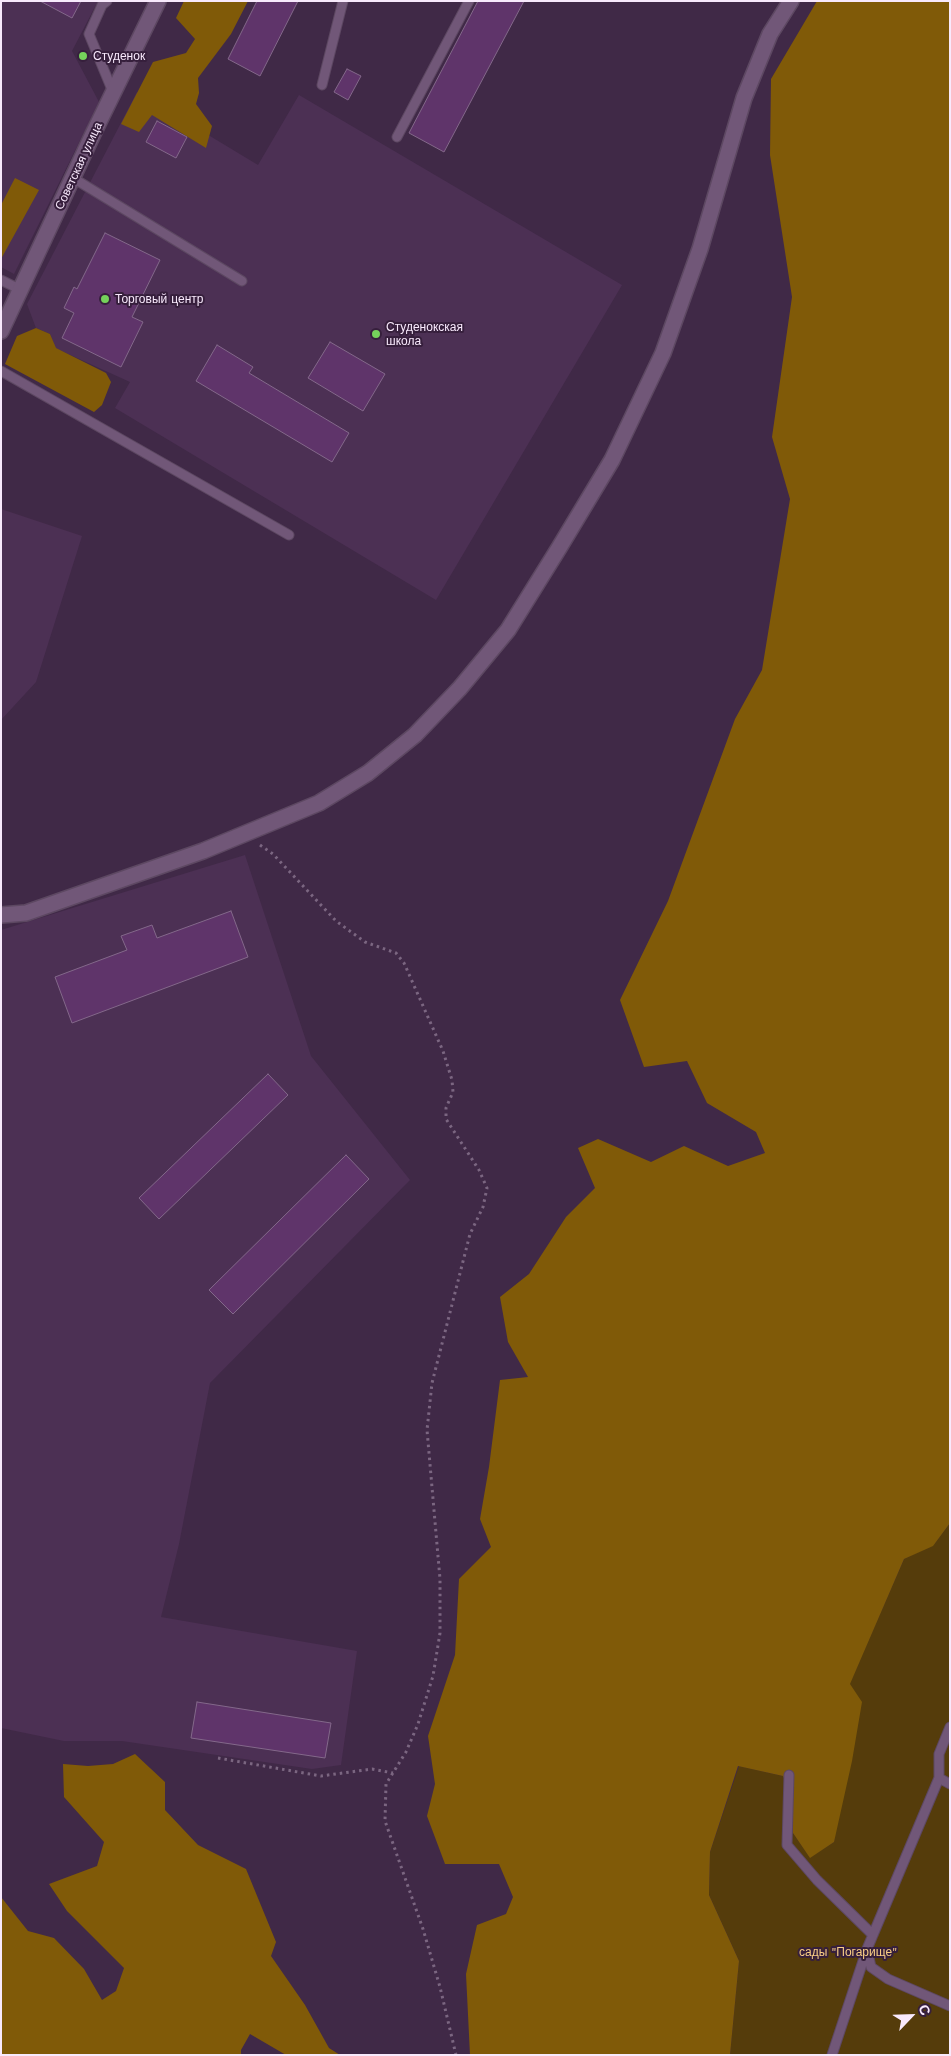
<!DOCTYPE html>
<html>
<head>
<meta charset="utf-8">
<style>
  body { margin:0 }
  #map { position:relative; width:951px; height:2056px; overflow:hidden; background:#402947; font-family:"Work Sans",sans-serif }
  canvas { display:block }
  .frame { position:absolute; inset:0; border:2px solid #f8e9fc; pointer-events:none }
  .north { position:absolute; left:886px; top:1991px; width:50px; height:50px; -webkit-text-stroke:4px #361f3c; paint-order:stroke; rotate:66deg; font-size:14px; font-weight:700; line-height:20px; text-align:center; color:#f8e9fc }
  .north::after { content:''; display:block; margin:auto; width:18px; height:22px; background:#f8e9fc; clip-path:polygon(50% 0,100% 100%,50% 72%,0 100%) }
</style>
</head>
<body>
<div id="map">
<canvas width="951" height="2056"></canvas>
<div class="frame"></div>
<div class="north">С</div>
</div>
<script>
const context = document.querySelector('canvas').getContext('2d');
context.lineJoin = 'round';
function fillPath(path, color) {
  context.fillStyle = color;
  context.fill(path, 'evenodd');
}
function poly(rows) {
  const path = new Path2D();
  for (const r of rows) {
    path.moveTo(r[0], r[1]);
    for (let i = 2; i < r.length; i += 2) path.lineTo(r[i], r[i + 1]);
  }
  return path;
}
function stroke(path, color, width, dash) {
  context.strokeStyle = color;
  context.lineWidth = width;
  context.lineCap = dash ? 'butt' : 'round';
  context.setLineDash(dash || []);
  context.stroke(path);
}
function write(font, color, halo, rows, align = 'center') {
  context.font = font + ' "Work Sans",sans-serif';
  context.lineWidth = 4;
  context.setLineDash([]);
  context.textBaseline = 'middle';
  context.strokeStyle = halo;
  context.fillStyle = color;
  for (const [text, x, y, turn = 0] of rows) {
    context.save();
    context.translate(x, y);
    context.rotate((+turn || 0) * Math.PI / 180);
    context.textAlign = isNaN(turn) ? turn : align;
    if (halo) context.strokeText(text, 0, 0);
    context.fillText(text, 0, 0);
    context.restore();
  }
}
fillPath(poly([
  [1,1,98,1,72,51,99,102,14,274,1,267],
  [137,92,258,165,299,95,622,285,436,600,115,408,130,382,55,348,50,334,36,328,27,304],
  [1,509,82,536,36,682,1,720],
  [245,855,311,1056,410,1180,210,1383,179,1544,161,1617,357,1651,341,1765,312,1769,122,1741,64,1741,1,1728,1,930]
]), '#4c3054');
fillPath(poly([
  [950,1523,950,2055,730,2055,739,1961,709,1895,710,1852,739,1766,783,1776,793,1801,793,1833,810,1857,834,1842,849,1685,904,1559,935,1543]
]), '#553c0b');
fillPath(poly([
  [184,1,248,1,231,34,198,78,199,93,196,104,212,126,206,148,152,115,139,132,121,124,153,62,186,53,195,39,176,18],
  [817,1,950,1,950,1523,933,1546,904,1559,850,1684,862,1702,852,1761,834,1842,810,1858,793,1833,793,1801,783,1776,738,1766,710,1852,709,1895,739,1961,730,2055,470,2055,466,1974,477,1925,506,1914,513,1897,499,1864,445,1864,427,1816,435,1784,428,1736,455,1655,459,1579,491,1547,480,1519,489,1467,500,1380,528,1377,508,1342,500,1297,529,1274,566,1217,595,1188,578,1148,598,1139,651,1162,684,1146,728,1166,765,1153,756,1132,707,1103,687,1061,644,1067,620,1000,668,901,735,719,762,670,790,499,772,437,792,297,770,155,771,79],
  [15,178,39,190,1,259,1,205],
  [36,328,50,334,56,348,106,373,111,382,102,405,94,412,5,364,17,336],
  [135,1754,165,1782,165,1810,198,1845,246,1869,276,1942,271,1956,305,2005,329,2048,340,2055,286,2055,250,2034,241,2050,241,2055,1,2055,1,1897,28,1931,54,1938,84,1969,102,2000,116,1991,124,1968,67,1911,49,1884,97,1866,104,1842,64,1797,63,1764,88,1766,113,1764]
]), '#805a08');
const building = poly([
  [40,1,81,1,72,18,40,1],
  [257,1,298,1,260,76,228,59,257,1],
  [478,1,524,1,444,152,409,133,478,1],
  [347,69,361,76,348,100,334,92,347,69],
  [157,121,187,137,176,158,146,142,157,121],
  [105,233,160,260,132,317,143,322,121,367,62,338,74,313,64,308,74,287,77,289,105,233],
  [330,342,385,374,363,411,308,378,330,342],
  [217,345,253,367,249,373,349,433,332,462,196,381,217,345],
  [231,911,248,957,72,1023,55,977,127,950,121,936,152,925,157,938,231,911],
  [268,1074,288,1095,159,1219,139,1198,268,1074],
  [346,1155,369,1179,233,1314,209,1290,346,1155],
  [197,1702,331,1723,325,1758,191,1738,197,1702]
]);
fillPath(building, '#5f346a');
stroke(building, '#83688a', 1);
const service = poly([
  [107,1,102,5,89,34,113,92],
  [322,85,343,1],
  [397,137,469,1],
  [73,178,242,281],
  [1,280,21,290],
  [1,371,289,535],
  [789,1775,787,1845,817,1880,873,1935],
  [939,1778,950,1784],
  [867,1949,871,1967,888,1979,950,2006],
  [832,2055,867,1949,939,1778,939,1754,950,1727]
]);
const minor = poly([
  [1,915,26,913,203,851,319,803,368,773,415,735,460,688,508,630,559,548,612,460,663,353,700,249,744,98,770,34,791,1]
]);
const tertiary = poly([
  [1,331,93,134,158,1]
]);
stroke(service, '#5d4862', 11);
stroke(minor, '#5d4862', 18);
stroke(tertiary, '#5d4862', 18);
stroke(poly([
  [260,845,273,854,336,921,365,942,396,953,404,963,443,1051,452,1080,453,1092,446,1108,446,1119,479,1170,487,1188,483,1207,470,1234,432,1383,427,1430,440,1579,440,1633,433,1676,418,1724,406,1752,386,1784,385,1821,423,1929,440,1987,456,2055],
  [218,1758,321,1776,372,1769,393,1773]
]), '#7b6681', 3, [2.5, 4]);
stroke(service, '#715778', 9);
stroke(minor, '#715778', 15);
stroke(tertiary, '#715778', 15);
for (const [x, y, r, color] of [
  [83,56,5,"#75d25b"],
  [105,299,5,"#75d25b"],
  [376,334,5,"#75d25b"]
]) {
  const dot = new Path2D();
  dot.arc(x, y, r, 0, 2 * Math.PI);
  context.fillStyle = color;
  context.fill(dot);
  stroke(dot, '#361f3c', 2);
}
write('12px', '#f8e9fc', '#361f3c', [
  ["Студенок",93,56],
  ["Торговый центр",115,299],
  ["Студенокская",386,327],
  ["школа",386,341]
], 'left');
write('12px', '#f8e9fc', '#361f3c', [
  ["Советская улица",79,166,-65]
]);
write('12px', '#face85', '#361f3c', [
  ["сады \"Погарище\"",848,1952]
]);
</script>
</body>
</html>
